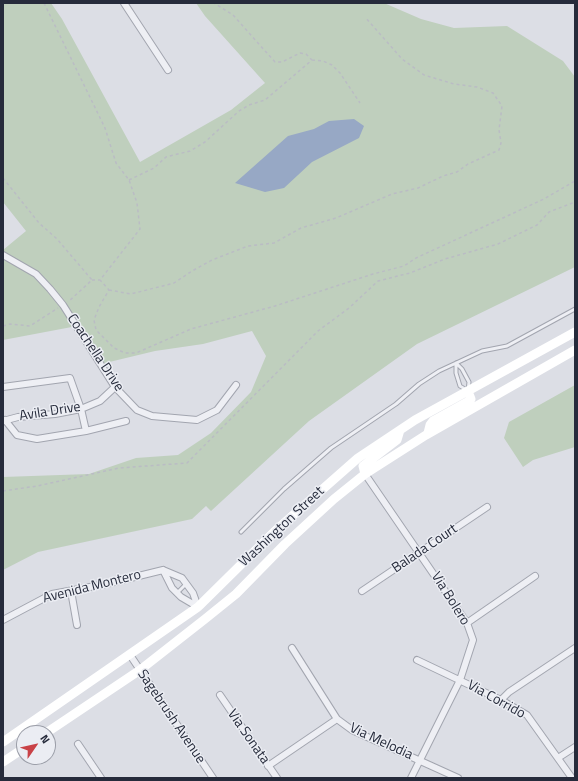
<!DOCTYPE html>
<html>
<head>
<meta charset="utf-8">
<style>
  body { margin:0 }
  #map { position:relative; width:578px; height:781px; overflow:hidden; background:#dcdee5; font-family:"Titillium Web",sans-serif }
  canvas { display:block }
  .frame { position:absolute; inset:0; border:4px solid #262b3b; pointer-events:none }
  .north { position:absolute; left:16px; top:725px; width:40px; height:40px; box-sizing:border-box; background:#ebedf3; border:1px solid #9c9fa9; border-radius:50%; rotate:56deg; font-size:11px; font-weight:700; line-height:16px; text-align:center; color:#262b3b }
  .north::after { content:''; display:block; margin:auto; width:14px; height:18px; background:#c94247; clip-path:polygon(50% 0,100% 100%,50% 72%,0 100%) }
</style>
</head>
<body>
<div id="map">
<canvas width="578" height="781"></canvas>
<div class="frame"></div>
<div class="north">N</div>
</div>
<script>
const context = document.querySelector('canvas').getContext('2d');
context.lineJoin = 'round';
function fillPath(path, color) {
  context.fillStyle = color;
  context.fill(path, 'evenodd');
}
function poly(rows) {
  const path = new Path2D();
  for (const r of rows) {
    path.moveTo(r[0], r[1]);
    for (let i = 2; i < r.length; i += 2) path.lineTo(r[i], r[i + 1]);
  }
  return path;
}
function stroke(path, color, width, dash) {
  context.strokeStyle = color;
  context.lineWidth = width;
  context.lineCap = dash ? 'butt' : 'round';
  context.setLineDash(dash || []);
  context.stroke(path);
}
function write(font, color, halo, rows, align = 'center') {
  context.font = font + ' "Titillium Web",sans-serif';
  context.lineWidth = 3;
  context.setLineDash([]);
  context.textBaseline = 'middle';
  context.strokeStyle = halo;
  context.fillStyle = color;
  for (const [text, x, y, turn = 0] of rows) {
    context.save();
    context.translate(x, y);
    context.rotate((+turn || 0) * Math.PI / 180);
    context.textAlign = isNaN(turn) ? turn : align;
    if (halo) context.strokeText(text, 0, 0);
    context.fillText(text, 0, 0);
    context.restore();
  }
}
fillPath(poly([
  [3,3,51,3,62,19,140,162,231,110,265,83,205,16,196,3,384,3,421,19,454,28,507,26,563,61,575,77,575,267,417,344,309,421,211,511,206,506,192,519,38,552,3,570,3,477,89,474,136,458,178,455,211,433,251,392,266,356,252,331,203,344,155,351,101,364,77,326,3,340,3,250,26,231,3,202],
  [575,385,575,447,533,460,523,467,504,438,509,422]
]), '#bfcfbd');
fillPath(poly([
  [354,119,364,126,359,138,312,162,284,188,265,192,235,183,288,136,314,129,329,121]
]), '#97a8c5');
const lane = poly([
  [456,363,462,369,469,382,468,391,460,386,456,373,456,363],
  [241,532,284,489,331,448,396,404,419,384,439,371,482,351,507,346,575,309],
  [177,593,186,584]
]);
const street = poly([
  [124,3,168,70],
  [3,255,36,274,50,289,63,305,115,387,137,410,152,416,197,420,217,410,236,385],
  [3,387,70,378,81,409,86,431,37,439,17,435,5,420],
  [3,421,18,417,55,414,81,409,100,401,115,387],
  [86,431,126,421],
  [365,474,467,623,473,640,460,680,411,778],
  [163,570,172,588,181,597,198,607],
  [71,591,77,625],
  [362,591,487,507],
  [3,620,52,594,106,584,163,570,182,578,193,593,198,607],
  [467,623,535,576],
  [292,648,337,719,352,730,458,778],
  [130,655,213,778],
  [417,660,501,700,527,715,572,778],
  [220,695,277,778],
  [501,700,509,692,575,648],
  [78,744,101,778],
  [558,758,575,747],
  [268,766,337,719]
]);
stroke(lane, '#a2a5af', 5);
stroke(street, '#a2a5af', 8);
stroke(poly([
  [44,3,105,128,116,163,129,180,137,203,140,229,100,280,109,290,99,307,94,320,96,330,114,348,125,353,136,353,191,329,275,306,373,274,404,266,416,258,544,199,575,181],
  [312,60,323,61,332,65,340,73,360,103],
  [3,178,39,223,57,239,92,280,68,302],
  [129,180,154,168,166,157,190,151,205,142,239,111,249,105,265,100,312,60,306,54,300,53,282,62,275,62,233,15,214,3],
  [92,280,100,280],
  [109,290,131,294,174,283,192,271,212,260,248,246,274,243,301,228,336,218,392,194,418,188,443,176,457,172,468,164,499,150,501,143,499,130,502,106,493,93,477,87,454,84,424,75,402,59,365,17],
  [3,326,10,324,30,326,58,308],
  [3,491,37,486,119,468,187,463,318,331,349,308,378,281,410,273,445,259,498,244,537,225,549,212,575,202]
]), '#babcc4', 1.5, [3, 3]);
stroke(lane, '#eeeff4', 3);
stroke(street, '#eeeff4', 6);
stroke(poly([
  [428,433,430,425,433,421,469,401,471,399,468,391],
  [365,474,363,466,397,440,400,430],
  [46,733,140,670,205,619,236,594,285,544,334,499,365,474,426,435,575,350],
  [3,742,198,607,274,532,358,458,415,420,575,332],
  [3,762,24,748]
]), '#fff', 9);
write('14px', '#262b3b', '#ebedf3', [
  ["Coachella Drive",95,353,56],
  ["Avila Drive",50,412,-9],
  ["Washington Street",282,527,-43],
  ["Balada Court",425,549,-34],
  ["Avenida Montero",92,587,-14],
  ["Via Bolero",450,599,58],
  ["Via Corrido",496,700,29],
  ["Sagebrush Avenue",171,717,56],
  ["Via Sonata",248,737,55],
  ["Via Melodia",381,742,25]
]);
</script>
</body>
</html>
